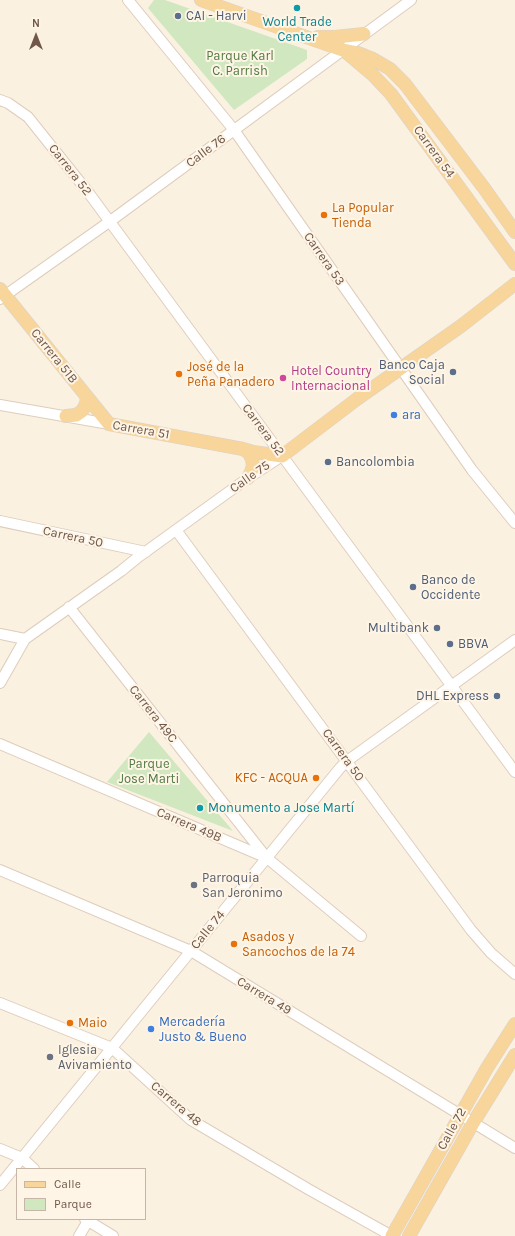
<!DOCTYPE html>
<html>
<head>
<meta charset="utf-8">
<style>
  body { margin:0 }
  #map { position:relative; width:515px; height:1236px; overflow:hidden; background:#fbf1e0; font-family:Karla,sans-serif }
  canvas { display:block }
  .legend { position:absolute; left:16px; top:1168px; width:130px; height:52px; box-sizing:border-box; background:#fef5e6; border:1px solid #c5b6a7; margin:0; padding:5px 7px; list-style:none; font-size:12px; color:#705749 }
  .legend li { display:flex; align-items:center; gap:8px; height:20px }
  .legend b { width:20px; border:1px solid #c5b6a7 }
  .north { position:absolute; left:16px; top:16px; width:40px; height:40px; -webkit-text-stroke:3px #fef5e6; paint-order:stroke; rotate:0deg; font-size:11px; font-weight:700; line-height:16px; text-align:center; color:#705749 }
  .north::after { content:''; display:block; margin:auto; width:14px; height:18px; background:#705749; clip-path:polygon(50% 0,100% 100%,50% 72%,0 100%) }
</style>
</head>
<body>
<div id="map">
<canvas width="515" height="1236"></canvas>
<ul class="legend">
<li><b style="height:5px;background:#f7d59b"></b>Calle</li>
<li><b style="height:11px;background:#d0e7c0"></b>Parque</li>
</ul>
<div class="north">N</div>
</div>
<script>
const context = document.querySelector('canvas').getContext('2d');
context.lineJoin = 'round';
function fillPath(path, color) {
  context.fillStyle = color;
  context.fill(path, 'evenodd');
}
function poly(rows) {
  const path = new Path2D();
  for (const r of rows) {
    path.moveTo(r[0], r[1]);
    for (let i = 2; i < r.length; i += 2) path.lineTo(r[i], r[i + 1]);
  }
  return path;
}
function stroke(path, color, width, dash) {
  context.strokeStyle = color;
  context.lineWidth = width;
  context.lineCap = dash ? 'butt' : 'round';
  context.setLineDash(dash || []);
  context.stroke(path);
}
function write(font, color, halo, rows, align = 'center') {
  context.font = font + ' Karla,sans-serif';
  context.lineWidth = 4;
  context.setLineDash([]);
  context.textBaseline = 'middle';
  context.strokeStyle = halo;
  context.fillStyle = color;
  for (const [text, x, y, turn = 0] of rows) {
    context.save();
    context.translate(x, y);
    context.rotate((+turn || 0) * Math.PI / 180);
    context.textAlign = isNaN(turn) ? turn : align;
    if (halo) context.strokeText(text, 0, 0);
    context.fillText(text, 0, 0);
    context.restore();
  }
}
fillPath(poly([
  [154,0,165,0,307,50,307,59,234,110,148,8],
  [149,732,233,831,107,782]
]), '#d0e7c0');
const minor = poly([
  [128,0,234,130,472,470,515,523],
  [0,100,8,103,28,117,88,192,515,772],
  [0,299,109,222,411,0],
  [0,405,109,424],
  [0,521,146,552],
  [176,530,471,930,491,953,515,974],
  [69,607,266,857],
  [0,634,25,639],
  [0,683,25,639,121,571,137,558,248,478,282,456],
  [0,744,267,858,361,936],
  [0,870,191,951,515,1148],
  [0,1003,112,1048,191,1120,308,1189,392,1236],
  [0,1149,22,1158,34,1169],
  [0,1185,340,768,347,761,515,640],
  [85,1219,113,1236],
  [79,1236,88,1221]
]);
const major = poly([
  [201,0,343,50,358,53,373,59,390,69,405,84,484,188,515,232],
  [318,37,335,37,364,34],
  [347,53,373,75,391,94,515,264],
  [0,289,109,424,243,449,253,452,282,456,357,399,461,326,515,284],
  [66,416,76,415,82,411,86,404,87,397],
  [243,449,249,453,252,459,253,466,251,472,248,478],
  [392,1236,487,1068,515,1024],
  [409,1236,473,1123,515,1055]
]);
stroke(minor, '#decdbd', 12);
stroke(major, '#dad3d0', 14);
stroke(minor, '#fff', 10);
stroke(major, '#f7d59b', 13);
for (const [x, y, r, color] of [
  [297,8,4,"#0f9aa8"],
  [178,16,4,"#5c6f8a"],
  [324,215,4,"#e8710a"],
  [453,372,4,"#5c6f8a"],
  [179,374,4,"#e8710a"],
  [283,378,4,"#d1479c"],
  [394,415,4,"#3f7fe0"],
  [328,462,4,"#5c6f8a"],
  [413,587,4,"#5c6f8a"],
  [437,628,4,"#5c6f8a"],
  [450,644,4,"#5c6f8a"],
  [497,696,4,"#5c6f8a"],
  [316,778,4,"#e8710a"],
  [200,808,4,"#0f9aa8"],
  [194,885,4,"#6b7280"],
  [234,944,4,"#e8710a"],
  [70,1023,4,"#e8710a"],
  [151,1029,4,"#3f7fe0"],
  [50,1057,4,"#6b7280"]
]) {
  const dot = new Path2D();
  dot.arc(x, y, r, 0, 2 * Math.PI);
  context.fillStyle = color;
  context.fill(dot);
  stroke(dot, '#fef5e6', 1.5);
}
write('13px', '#4e5e75', '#fef5e6', [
  ["CAI - Harvi",186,16],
  ["Banco Caja",445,365,"right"],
  ["Social",445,380,"right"],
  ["Bancolombia",336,462],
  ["Banco de",421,580],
  ["Occidente",421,595],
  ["Multibank",429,628,"right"],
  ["BBVA",458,644],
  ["DHL Express",489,696,"right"]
], 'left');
write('13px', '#0d838f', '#fef5e6', [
  ["World Trade",297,22],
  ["Center",297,37],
  ["Monumento a Jose Martí",208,808,"left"]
]);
write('13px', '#547b44', '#fef5e6', [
  ["Parque Karl",240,56],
  ["C. Parrish",240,71],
  ["Parque",149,764],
  ["Jose Marti",149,779]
]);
write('13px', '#705749', '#fef5e6', [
  ["Calle 76",206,151,-37],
  ["Carrera 54",434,152,54],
  ["Carrera 52",70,170,52],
  ["Carrera 53",324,259,55],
  ["Carrera 51B",54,356,51],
  ["Carrera 51",141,430,10],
  ["Carrera 52",263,430,53],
  ["Calle 75",250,477,-35],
  ["Carrera 50",73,537,12],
  ["Carrera 49C",153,714,52],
  ["Carrera 50",343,755,54],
  ["Carrera 49B",189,825,23],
  ["Calle 74",208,930,-51],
  ["Carrera 49",264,996,31],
  ["Carrera 48",176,1104,40],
  ["Calle 72",452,1129,-61]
]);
write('13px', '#c56008', '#fef5e6', [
  ["La Popular",332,208],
  ["Tienda",332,223],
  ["José de la",187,367],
  ["Peña Panadero",187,382],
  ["KFC - ACQUA",308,778,"right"],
  ["Asados y",242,937],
  ["Sancochos de la 74",242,952],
  ["Maio",78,1023]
], 'left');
write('13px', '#b23c85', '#fef5e6', [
  ["Hotel Country",291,371],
  ["Internacional",291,386]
], 'left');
write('13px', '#366cbe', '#fef5e6', [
  ["ara",402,415],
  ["Mercadería",159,1022],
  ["Justo & Bueno",159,1037]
], 'left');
write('13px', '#5b616d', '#fef5e6', [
  ["Parroquia",202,878],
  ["San Jeronimo",202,893],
  ["Iglesia",58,1050],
  ["Avivamiento",58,1065]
], 'left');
</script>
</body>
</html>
